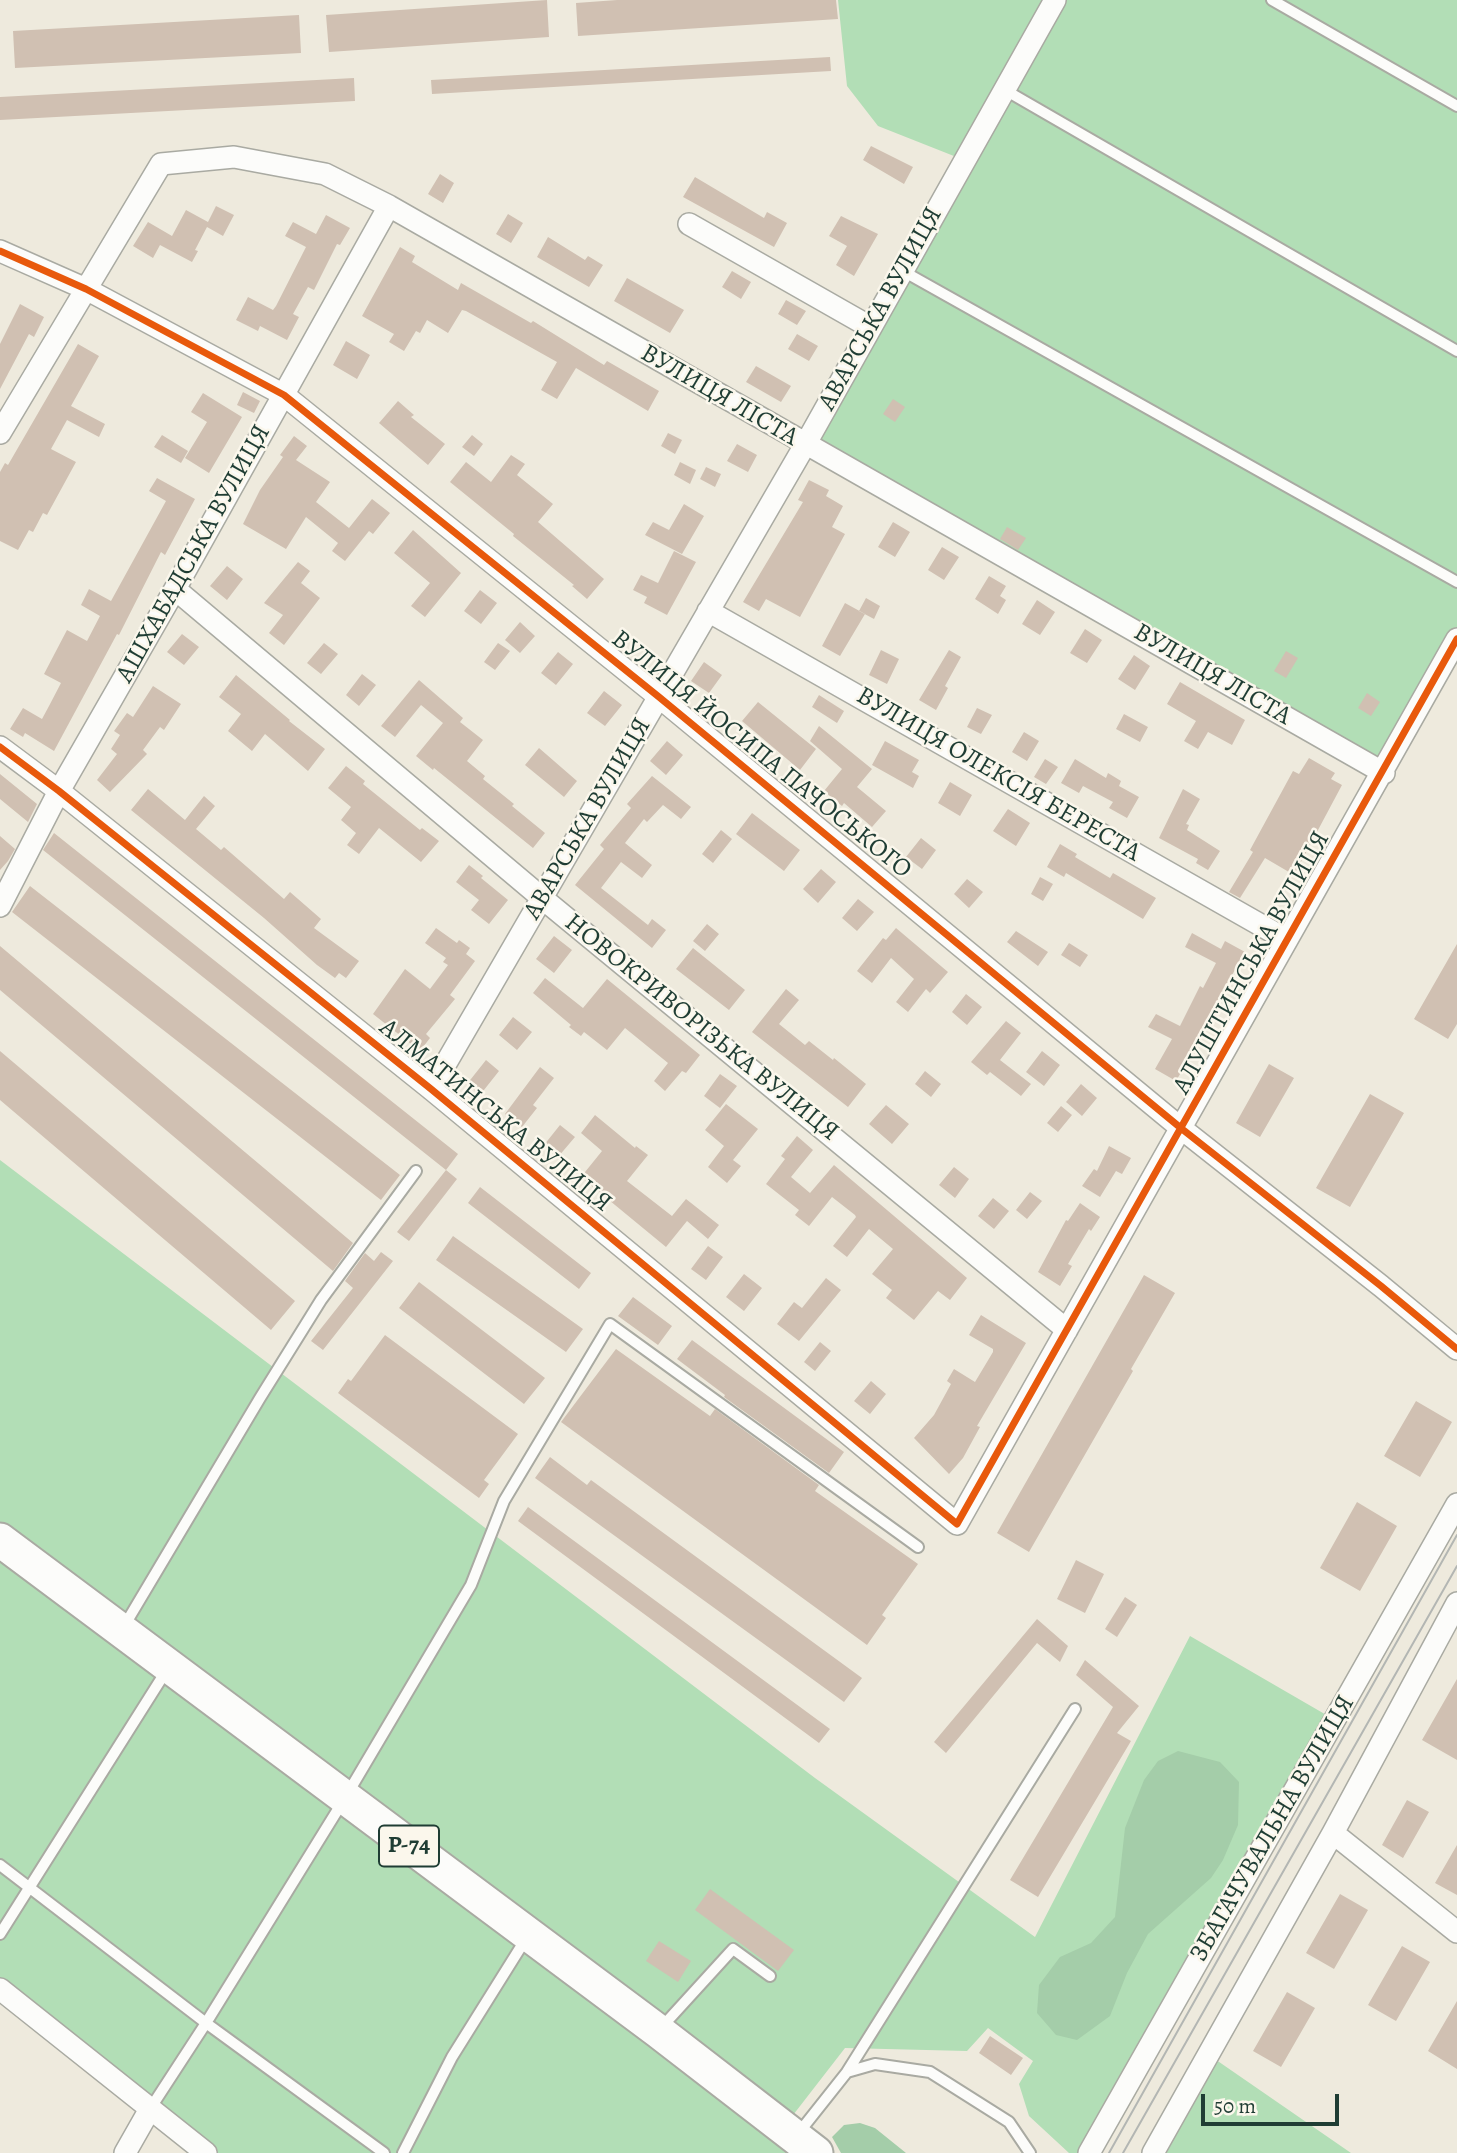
<!DOCTYPE html>
<html>
<head>
<meta charset="utf-8">
<style>
  body { margin:0 }
  #map { position:relative; width:1457px; height:2153px; overflow:hidden; background:#eeeadd; font-family:Alegreya,serif }
  canvas { display:block }
  .scale { position:absolute; left:1201px; top:2094px; width:138px; height:32px; box-sizing:border-box; border:4px solid #1f3d34; border-top:0; padding-left:9px; font-size:21px; line-height:24px; white-space:nowrap; color:#1f3d34; -webkit-text-stroke:5px #fbf7ec; paint-order:stroke }
</style>
</head>
<body>
<div id="map">
<canvas width="1457" height="2153"></canvas>
<div class="scale">50 m</div>
</div>
<script>
const context = document.querySelector('canvas').getContext('2d');
context.lineJoin = 'round';
function fillPath(path, color) {
  context.fillStyle = color;
  context.fill(path, 'evenodd');
}
function poly(rows) {
  const path = new Path2D();
  for (const r of rows) {
    path.moveTo(r[0], r[1]);
    for (let i = 2; i < r.length; i += 2) path.lineTo(r[i], r[i + 1]);
  }
  return path;
}
function stroke(path, color, width, dash) {
  context.strokeStyle = color;
  context.lineWidth = width;
  context.lineCap = dash ? 'butt' : 'round';
  context.setLineDash(dash || []);
  context.stroke(path);
}
function write(font, color, halo, rows, align = 'center') {
  context.font = font + ' Alegreya,serif';
  context.lineWidth = 5;
  context.setLineDash([]);
  context.textBaseline = 'middle';
  context.strokeStyle = halo;
  context.fillStyle = color;
  for (const [text, x, y, turn = 0] of rows) {
    context.save();
    context.translate(x, y);
    context.rotate((+turn || 0) * Math.PI / 180);
    context.textAlign = isNaN(turn) ? turn : align;
    if (halo) context.strokeText(text, 0, 0);
    context.fillText(text, 0, 0);
    context.restore();
  }
}
fillPath(poly([
  [838,0,1457,0,1457,639,1384,773,805,445,964,160,878,126,847,86],
  [0,1160,815,1778,1035,1937,1190,1636,1335,1720,1089,2153,1069,2153,1029,2116,1019,2084,1033,2061,988,2028,967,2051,845,2048,783,2128,816,2153,206,2153,0,1989],
  [1209,2055,1351,2153,1153,2153]
]), '#b2deb6');
fillPath(poly([
  [1178,1751,1220,1762,1239,1782,1238,1825,1223,1860,1211,1878,1148,1934,1127,1973,1110,2016,1077,2040,1056,2035,1037,2013,1039,1985,1060,1957,1091,1943,1115,1917,1125,1828,1144,1780,1158,1761],
  [860,2123,875,2128,906,2153,841,2153,832,2137,844,2125]
]), '#a4cda9');
fillPath(poly([
  [547,0,549,37,329,52,326,15],
  [617,0,836,0,838,19,578,36,576,3],
  [299,15,301,53,15,68,13,31],
  [830,57,831,71,432,94,431,80],
  [354,78,355,101,0,120,0,97],
  [871,146,913,167,904,184,863,160],
  [440,174,454,183,443,203,428,194],
  [695,177,764,218,767,212,787,223,774,247,683,197],
  [216,206,234,215,223,236,207,227,195,250,198,251,192,262,160,245,153,258,133,246,148,222,172,236,186,210,208,222],
  [508,214,523,223,511,243,496,234],
  [326,215,350,228,340,245,337,244,314,290,308,287,293,314,299,317,287,340,260,326,258,331,236,320,248,297,273,310,276,306,306,247,285,236,293,222,316,234],
  [841,216,878,234,854,276,836,265,847,246,829,236],
  [548,237,585,260,588,256,603,265,589,287,537,257],
  [400,247,415,256,412,262,458,290,461,283,531,323,533,321,604,365,607,361,659,391,648,411,576,368,557,399,541,390,557,362,466,311,462,310,448,333,427,320,420,333,416,331,404,351,389,342,394,334,362,316],
  [732,271,751,282,741,299,722,287],
  [627,278,684,310,670,333,614,301],
  [786,300,806,311,797,325,778,314],
  [20,304,44,317,34,337,29,334,0,389,0,344],
  [797,334,818,346,809,361,788,349],
  [346,341,370,355,357,379,333,365],
  [78,344,99,356,71,406,105,424,99,437,67,420,51,449,76,462,47,515,43,513,33,532,29,530,18,550,0,541,0,472,5,463,8,465],
  [756,366,791,386,781,402,746,382],
  [243,392,260,401,254,413,237,405],
  [203,393,242,417,209,473,185,458,207,422,191,412],
  [893,399,905,407,895,422,883,414],
  [398,401,414,415,411,417,445,444,428,465,379,423],
  [668,433,682,440,675,454,661,446],
  [162,435,188,451,181,463,154,447],
  [472,435,483,444,474,456,462,447],
  [294,436,307,446,296,460,330,482,316,502,349,528,372,499,390,513,373,534,369,531,345,561,332,551,338,543,306,517,286,549,243,524,260,490,283,457,280,455],
  [737,444,757,455,748,472,727,461],
  [511,455,525,464,517,475,553,504,538,522,604,579,587,599,572,586,574,585,513,536,514,534,450,482,466,462,491,482],
  [680,462,696,470,690,484,674,475],
  [706,467,721,474,715,487,700,479],
  [157,478,195,499,165,555,161,552,119,635,117,634,54,751,25,733,23,737,10,729,23,708,42,719,49,706,61,683,44,674,67,630,87,641,100,616,81,605,89,589,111,601,166,501,149,491],
  [809,480,829,490,826,496,843,506,832,527,845,534,800,617,766,599,759,611,743,602,803,502,798,500],
  [684,504,704,516,682,554,645,535,653,522,669,530],
  [893,522,910,532,895,557,878,547],
  [1007,527,1026,538,1018,550,1000,539],
  [413,530,461,573,425,617,411,606,430,583,394,553],
  [942,547,959,557,944,580,928,570],
  [674,551,696,562,667,615,644,603,647,597,633,590,641,575,658,583],
  [298,562,310,571,301,583,320,598,284,645,269,633,283,615,264,603],
  [227,566,243,579,227,600,210,586],
  [989,576,1006,586,1000,596,1006,600,998,614,975,599],
  [480,590,497,603,481,624,464,611],
  [866,598,880,606,874,619,859,611],
  [1037,600,1055,612,1040,635,1022,624],
  [845,603,865,614,840,656,822,646],
  [520,622,535,636,520,653,505,640],
  [1085,629,1102,640,1087,663,1070,653],
  [182,634,199,647,184,665,167,652],
  [324,643,338,654,321,674,307,663],
  [498,643,510,651,495,670,484,662],
  [881,650,899,659,887,684,869,675],
  [949,650,961,657,945,686,948,688,936,710,919,700],
  [1286,651,1298,658,1286,678,1274,671],
  [558,652,573,664,556,685,541,673],
  [1134,655,1150,666,1135,690,1118,679],
  [704,662,722,675,709,693,691,681],
  [362,674,376,685,359,706,346,695],
  [236,675,290,720,289,721,325,749,308,771,265,734,252,751,228,731,241,714,219,697],
  [419,680,463,718,460,722,483,740,467,761,485,776,483,779,514,804,512,806,545,833,533,848,434,768,433,770,416,756,443,723,421,705,395,737,381,726],
  [1180,682,1245,720,1232,745,1208,732,1198,749,1184,741,1196,721,1167,704],
  [153,686,181,704,164,730,160,727,143,750,147,754,110,792,97,780,117,754,111,749,120,735,114,731,127,713,133,717],
  [604,691,622,705,605,726,587,713],
  [1367,693,1380,702,1371,716,1358,708],
  [819,695,844,711,837,723,812,707],
  [758,702,816,749,800,770,742,721],
  [977,708,992,715,981,734,967,727],
  [1124,714,1148,727,1140,742,1116,729],
  [819,726,872,769,857,787,886,811,872,827,844,803,842,806,824,791,842,769,810,741],
  [1024,732,1039,741,1027,761,1012,752],
  [667,741,683,755,666,775,650,761],
  [885,741,919,760,912,772,919,776,913,788,872,765],
  [539,748,577,781,564,797,525,765],
  [1309,758,1335,773,1331,779,1342,785,1294,875,1265,858,1240,898,1229,892,1253,852,1250,850,1293,771,1299,774],
  [1045,759,1058,767,1046,784,1034,777],
  [1075,759,1106,778,1108,773,1121,781,1119,786,1139,797,1127,818,1109,808,1113,802,1083,786,1079,793,1061,783],
  [346,766,365,781,363,784,420,830,422,828,439,841,421,862,379,828,359,854,347,845,356,833,341,820,351,807,328,788],
  [0,774,37,804,28,822,0,799],
  [652,776,691,807,681,819,663,805,647,822,644,819,625,843,652,865,642,878,621,862,601,888,648,925,652,919,666,930,652,948,575,885,604,849,600,845,631,808,627,804],
  [950,782,972,795,960,816,938,803],
  [148,789,185,820,204,796,215,806,196,829,221,850,224,847,284,899,290,892,321,919,314,928,359,961,346,978,339,973,335,978,317,965,264,918,131,810],
  [1183,789,1200,799,1186,824,1189,825,1187,830,1220,851,1208,870,1196,863,1198,859,1159,838],
  [1008,809,1030,823,1016,846,993,831],
  [752,813,800,850,784,871,736,834],
  [721,830,732,839,713,863,702,854],
  [54,833,458,1154,446,1170,43,850],
  [0,836,15,849,8,861,0,870],
  [921,838,936,850,922,869,906,857],
  [1060,844,1077,854,1075,857,1110,878,1113,873,1156,898,1143,919,1066,873,1064,877,1047,867],
  [469,865,483,876,481,878,508,900,489,924,471,910,479,900,456,882],
  [821,869,836,882,818,903,803,889],
  [1040,877,1053,884,1043,901,1031,894],
  [967,879,983,892,969,908,954,894],
  [30,886,400,1175,381,1200,12,912],
  [858,899,874,912,857,931,842,918],
  [707,924,719,934,705,951,693,941],
  [436,928,457,943,459,940,470,948,466,954,475,961,450,995,455,999,426,1034,430,1038,420,1051,373,1014,405,969,430,989,448,965,443,962,446,958,425,943],
  [896,928,948,972,930,993,926,989,908,1012,896,1002,914,979,891,958,872,983,857,971,883,938,886,940],
  [1016,931,1048,952,1038,966,1007,942],
  [1192,933,1221,949,1225,941,1245,952,1223,991,1226,993,1217,1010,1176,1081,1155,1069,1172,1039,1148,1027,1156,1014,1180,1026,1200,986,1203,988,1216,963,1185,947],
  [554,936,572,950,554,973,536,959],
  [1069,943,1088,955,1080,967,1061,955],
  [1457,944,1457,1024,1448,1039,1414,1019],
  [0,946,353,1243,333,1271,0,990],
  [693,948,745,990,729,1010,676,969],
  [545,978,583,1008,607,979,700,1055,686,1073,682,1071,665,1091,654,1081,668,1063,625,1028,607,1050,584,1032,581,1036,569,1027,571,1025,533,993],
  [786,989,799,1000,779,1024,805,1045,809,1041,833,1060,834,1058,866,1084,848,1107,752,1032],
  [966,994,982,1007,967,1025,952,1012],
  [513,1017,532,1032,517,1050,499,1035],
  [1006,1021,1021,1033,1000,1060,1031,1084,1021,1096,990,1072,987,1075,971,1062],
  [0,1051,295,1301,271,1330,0,1100],
  [1042,1051,1060,1065,1044,1086,1026,1072],
  [486,1060,499,1071,480,1095,467,1084],
  [1269,1064,1294,1078,1260,1137,1236,1123],
  [540,1067,554,1078,533,1105,537,1108,522,1127,505,1114],
  [925,1071,941,1084,931,1097,915,1084],
  [720,1074,737,1086,720,1108,704,1096],
  [1081,1084,1097,1098,1082,1116,1066,1102],
  [1370,1094,1404,1113,1350,1207,1316,1188],
  [726,1104,758,1129,733,1160,741,1166,727,1183,708,1167,724,1146,705,1130],
  [886,1105,909,1124,892,1144,869,1124],
  [1061,1106,1072,1115,1058,1132,1047,1123],
  [595,1115,635,1148,636,1146,648,1155,627,1181,672,1216,686,1199,719,1225,708,1239,687,1221,666,1247,581,1177,602,1151,581,1133],
  [560,1125,575,1137,558,1157,544,1145],
  [797,1136,813,1150,791,1177,810,1193,834,1165,967,1278,950,1300,938,1291,914,1320,886,1298,892,1290,872,1274,893,1249,869,1229,847,1257,833,1246,856,1217,855,1215,832,1197,809,1226,795,1215,799,1210,766,1184,785,1159,781,1156],
  [1109,1146,1131,1158,1122,1174,1116,1171,1100,1197,1082,1186,1094,1169,1097,1171],
  [954,1167,969,1179,955,1198,939,1185],
  [446,1170,457,1179,409,1241,397,1232],
  [480,1187,591,1273,579,1289,468,1203],
  [1030,1192,1042,1201,1027,1219,1016,1210],
  [993,1198,1009,1211,994,1229,978,1216],
  [1080,1203,1100,1217,1091,1231,1089,1229,1068,1264,1072,1266,1060,1286,1038,1272,1066,1220,1068,1221],
  [453,1236,583,1329,566,1352,436,1260],
  [708,1246,723,1257,706,1280,691,1269],
  [381,1252,393,1261,323,1350,311,1341,353,1288,345,1281,365,1253,374,1261],
  [744,1274,762,1288,744,1311,726,1297],
  [1144,1275,1175,1293,1131,1369,1133,1371,1029,1552,997,1533],
  [826,1278,841,1290,799,1341,777,1324,794,1302,802,1308],
  [419,1282,545,1378,524,1404,399,1308],
  [633,1297,672,1326,658,1345,618,1316],
  [981,1315,1026,1343,977,1426,980,1427,963,1458,949,1474,914,1438,934,1415,951,1384,947,1381,954,1369,975,1382,993,1352,993,1349,969,1335],
  [385,1335,518,1434,484,1480,489,1484,479,1498,338,1393,348,1379,351,1381],
  [692,1340,844,1452,829,1473,724,1397,725,1395,677,1359],
  [820,1342,831,1351,815,1371,804,1362],
  [616,1349,710,1416,715,1409,819,1485,815,1491,918,1564,882,1615,886,1618,867,1645,561,1422],
  [871,1381,886,1394,870,1414,854,1401],
  [1416,1401,1452,1422,1420,1477,1384,1456],
  [550,1457,587,1485,591,1480,862,1678,844,1702,535,1478],
  [1357,1502,1397,1526,1360,1591,1320,1568],
  [528,1507,830,1729,819,1743,518,1521],
  [1076,1560,1104,1574,1085,1613,1057,1599],
  [1125,1597,1137,1605,1117,1637,1105,1629],
  [1037,1619,1068,1646,1060,1662,1037,1643,946,1753,934,1742],
  [1085,1660,1139,1706,1117,1733,1131,1741,1038,1897,1010,1880,1113,1707,1076,1675],
  [1457,1679,1457,1760,1422,1740],
  [1407,1800,1429,1812,1403,1858,1382,1845],
  [1457,1845,1457,1895,1435,1883],
  [710,1889,794,1950,778,1971,695,1910],
  [1340,1894,1368,1910,1334,1969,1306,1953],
  [659,1941,691,1961,678,1982,646,1961],
  [1402,1946,1430,1962,1396,2021,1368,2005],
  [1287,1992,1315,2008,1281,2067,1253,2051],
  [1457,2001,1457,2069,1428,2051],
  [990,2036,1023,2058,1011,2075,979,2053]
]), '#d0c0b2');
const lane = poly([
  [1272,0,1457,106],
  [1005,90,1457,351],
  [901,270,1457,582],
  [123,1628,260,1398,321,1300,416,1171],
  [0,1865,206,2023,384,2153],
  [0,1934,168,1668],
  [660,2029,733,1949,770,1976],
  [847,2072,1075,1709],
  [150,2109,206,2023,345,1798,471,1585,504,1501,610,1324,918,1547],
  [797,2135,847,2072,875,2064,930,2072,1009,2122,1030,2153],
  [403,2153,452,2057,527,1937]
]);
const street = poly([
  [689,224,870,327],
  [0,251,86,289,284,395,659,697,1182,1129,1381,1286,1457,1349],
  [0,433,161,164,234,157,325,174,389,206,1384,773],
  [175,589,542,898,1067,1330],
  [708,611,1287,940],
  [0,747,59,791,431,1089,957,1524,1457,639],
  [0,906,59,791,175,589,389,206],
  [431,1089,805,445,1055,0],
  [1333,1833,1457,1932],
  [0,1989,206,2153],
  [125,2153,150,2109],
  [1089,2153,1457,1504],
  [1153,2153,1333,1833,1457,1603]
]);
const primary = poly([
  [0,1540,658,2031,816,2153]
]);
stroke(lane, '#a9aaa2', 14);
stroke(street, '#a9aaa2', 24);
stroke(primary, '#a9aaa2', 37);
stroke(lane, '#fcfcfa', 10);
stroke(street, '#fcfcfa', 21);
stroke(primary, '#fcfcfa', 33);
stroke(poly([
  [1109,2153,1457,1535],
  [1123,2153,1457,1566]
]), '#b3b6b3', 2);
stroke(poly([
  [0,251,86,289,284,395,659,697,1182,1129,1381,1286,1457,1349],
  [0,747,59,791,431,1089,957,1524,1457,639]
]), '#e8590c', 7);
for (const [x, y, w] of [
  [409,1846,60]
]) {
  const box = new Path2D();
  box.roundRect(x - w / 2, y - 20.5, w, 41, 5);
  context.fillStyle = '#fbf7ec';
  context.fill(box);
  stroke(box, '#1f3d34', 2);
}
write('bold 24px', '#1f3d34', null, [
  ["Р-74",409,1846]
]);
write('26px', '#1f3d34', '#fbf7ec', [
  ["АВАРСЬКА ВУЛИЦЯ",881,309,-61],
  ["ВУЛИЦЯ ЛІСТА",719,396,30],
  ["АШХАБАДСЬКА ВУЛИЦЯ",194,554,-61],
  ["ВУЛИЦЯ ЛІСТА",1212,675,30],
  ["ВУЛИЦЯ ЙОСИПА ПАЧОСЬКОГО",761,755,39],
  ["ВУЛИЦЯ ОЛЕКСІЯ БЕРЕСТА",998,775,30],
  ["АВАРСЬКА ВУЛИЦЯ",588,819,-60],
  ["АЛУШТИНСЬКА ВУЛИЦЯ",1252,963,-61],
  ["НОВОКРИВОРІЗЬКА ВУЛИЦЯ",701,1028,39],
  ["АЛМАТИНСЬКА ВУЛИЦЯ",495,1116,39],
  ["ЗБАГАЧУВАЛЬНА ВУЛИЦЯ",1273,1829,-60]
]);
</script>
</body>
</html>
